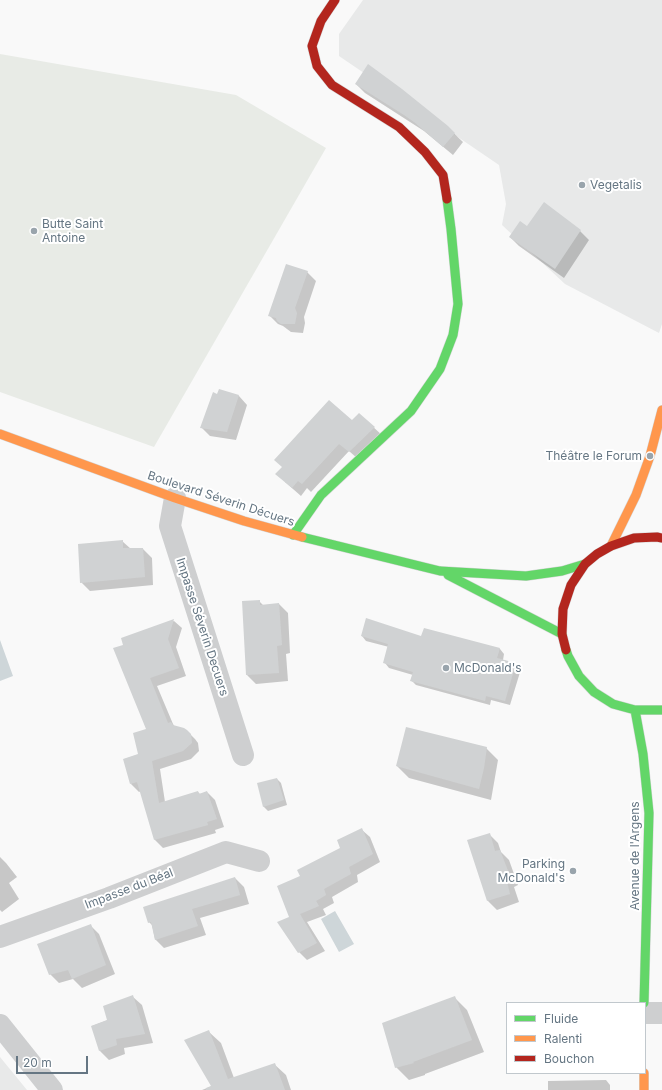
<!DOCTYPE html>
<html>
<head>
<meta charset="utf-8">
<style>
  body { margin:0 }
  #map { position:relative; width:662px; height:1090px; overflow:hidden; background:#f9f9f9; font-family:Inter,sans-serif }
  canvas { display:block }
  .legend { position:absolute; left:506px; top:1002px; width:140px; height:72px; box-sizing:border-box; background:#fff; border:1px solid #c1c8cd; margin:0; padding:5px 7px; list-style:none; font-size:12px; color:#657683 }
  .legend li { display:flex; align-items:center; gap:8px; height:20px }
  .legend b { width:20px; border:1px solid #c1c8cd }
  .scale { position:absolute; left:16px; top:1056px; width:72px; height:18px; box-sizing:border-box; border:2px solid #657683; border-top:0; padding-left:5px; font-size:12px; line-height:14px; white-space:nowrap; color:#657683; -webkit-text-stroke:3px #fff; paint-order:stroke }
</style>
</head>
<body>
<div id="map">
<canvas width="662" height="1090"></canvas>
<ul class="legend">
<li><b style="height:5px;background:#63d668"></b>Fluide</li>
<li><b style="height:5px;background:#ff974d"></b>Ralenti</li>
<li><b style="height:5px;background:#b3261e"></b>Bouchon</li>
</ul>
<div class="scale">20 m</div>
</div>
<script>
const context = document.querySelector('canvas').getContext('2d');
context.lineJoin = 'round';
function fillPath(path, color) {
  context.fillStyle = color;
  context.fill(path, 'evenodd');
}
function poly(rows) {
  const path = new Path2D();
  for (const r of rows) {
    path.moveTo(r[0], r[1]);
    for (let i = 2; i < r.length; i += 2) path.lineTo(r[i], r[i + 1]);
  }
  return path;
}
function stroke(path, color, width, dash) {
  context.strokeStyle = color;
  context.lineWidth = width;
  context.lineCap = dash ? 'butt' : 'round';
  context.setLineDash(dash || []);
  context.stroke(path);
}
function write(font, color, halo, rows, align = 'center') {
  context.font = font + ' Inter,sans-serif';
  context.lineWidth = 4;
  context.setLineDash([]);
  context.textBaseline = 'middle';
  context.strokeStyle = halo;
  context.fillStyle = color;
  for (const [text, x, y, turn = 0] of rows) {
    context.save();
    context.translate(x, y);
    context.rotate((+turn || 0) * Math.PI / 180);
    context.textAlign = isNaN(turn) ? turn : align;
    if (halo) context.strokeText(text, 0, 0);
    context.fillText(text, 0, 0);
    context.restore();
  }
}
fillPath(poly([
  [363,0,662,0,662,324,659,333,565,284,502,225,506,204,499,165,339,56,339,34],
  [0,1057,27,1090,0,1090]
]), '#e8e9e9');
fillPath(poly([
  [0,54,236,95,326,148,154,447,0,392]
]), '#e8ebe6');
fillPath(poly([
  [0,640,13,676,0,681],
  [335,911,354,944,339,952,321,919]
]), '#ced6d9');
fillPath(poly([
  [356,84,447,127,463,142,453,155,424,131,365,93],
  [527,227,580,231,589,240,564,278,519,246,510,237],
  [307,272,316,281,304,317,305,323,303,333,291,332,283,326,278,324,269,315],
  [218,395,239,396,247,405,236,440,210,436,201,427],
  [359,414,383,436,358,459,349,451,311,492,307,488,301,496,285,482],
  [122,541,131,549,143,549,152,558,153,585,90,591,81,582],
  [259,601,264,606,279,604,288,613,290,653,286,654,288,681,256,684,247,675],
  [174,621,182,628,176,647,186,676,157,686,173,724,175,727,186,730,195,739,198,743,199,751,191,759,160,769,165,802,198,792,200,794,207,792,215,800,224,827,215,830,216,833,163,848,155,840,141,791,139,792,131,784,139,754,147,730,122,639],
  [362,636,422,637,500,649,504,654,503,660,516,664,521,669,510,705,491,700,490,705,416,685,411,680,413,675,389,668,385,663,389,647,366,641],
  [486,748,498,760,491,800,409,778,397,766],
  [277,779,281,783,287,805,268,811,264,807,258,784],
  [362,830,370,837,380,862,357,875,358,882,332,897,334,903,323,909,326,915,307,922,325,951,307,960,299,952,290,918,302,877,341,848],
  [489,834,498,843,501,852,509,860,518,885,514,887,519,902,497,910,488,901,468,841],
  [0,857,6,863,17,877,9,883,19,899,2,912,0,910],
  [235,878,244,887,249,904,200,918,206,935,164,948,155,939,152,925,149,922],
  [90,925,99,934,115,974,82,988,73,979,59,983,50,974],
  [133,997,142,1005,153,1043,124,1048,125,1054,109,1060,100,1051,92,1026,108,1020],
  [455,998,467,1010,484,1052,425,1074,425,1075,409,1080,396,1067],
  [209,1032,221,1043,234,1078,274,1064,286,1075,291,1090,202,1090,212,1086],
  [606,1080,610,1085,610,1090,548,1090,548,1081]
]), '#0003');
fillPath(poly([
  [368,64,402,89,448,126,455,133,443,147,414,122,404,115,355,84],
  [544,202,581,230,555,269,509,237,520,221,527,226],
  [286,264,308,271,295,308,297,313,295,324,281,324,277,321,276,318,268,316],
  [219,389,239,395,227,432,200,428,213,392,217,394],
  [329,400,352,420,359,413,375,427,349,452,339,444,302,484,298,481,292,488,275,474,282,467,274,460],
  [123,540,123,548,143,548,145,577,80,583,78,544],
  [260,600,260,605,279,603,282,645,277,646,279,673,246,675,242,601],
  [366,618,421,636,424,628,500,648,497,658,516,663,505,701,486,696,485,701,410,681,413,672,383,663,388,644,361,636],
  [174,619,168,639,179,668,150,678,168,723,171,722,173,725,184,728,187,730,191,734,192,743,183,751,152,761,159,803,198,791,199,794,207,791,217,819,207,822,208,825,154,840,137,782,130,784,123,759,138,754,133,733,146,729,113,648,123,645,121,638],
  [406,727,487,747,484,768,479,789,396,766],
  [277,778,284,800,263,807,257,783],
  [362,828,373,854,349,867,351,874,324,889,326,895,316,901,319,906,300,914,317,943,298,953,277,922,289,917,277,886,300,876,297,870,340,848,337,840],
  [490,833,495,851,500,850,510,876,506,878,510,894,487,901,467,840],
  [235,877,240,895,192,909,198,926,155,940,151,922,148,923,143,907],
  [91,924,106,965,72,979,68,970,49,975,37,944],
  [133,995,145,1034,116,1039,117,1045,99,1051,91,1026,107,1020,103,1006],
  [455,996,472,1040,413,1062,414,1063,395,1068,382,1023],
  [209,1030,228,1079,275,1063,285,1090,206,1090,206,1088,211,1086,184,1040]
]), '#d0d2d3');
const fast = poly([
  [293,535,321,495,411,411,440,369,453,335,458,304,451,229,447,199],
  [302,537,440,571,526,576,562,571,585,564],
  [448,575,562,634],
  [566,650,568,656,579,676,594,692,613,704,635,710,662,710],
  [635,710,643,754,649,813,644,1003]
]);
const slow = poly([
  [0,434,175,498,244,521,302,537],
  [611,546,636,495,650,456,662,410],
  [644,1073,644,1090]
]);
const jam = poly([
  [335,0,321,21,312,46,317,66,332,85,399,127,425,152,443,175,447,199],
  [566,650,562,634,563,609,571,585,585,564,597,554,611,546,634,538,657,537,662,538]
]);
stroke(fast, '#d5d6d7', 10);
stroke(slow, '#d5d6d7', 10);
stroke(jam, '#d5d6d7', 10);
stroke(poly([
  [175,498,170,526,243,755],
  [0,937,109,898,226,852,259,861],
  [645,1013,662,1013],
  [0,1025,52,1090]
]), '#cecfd0', 22);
stroke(fast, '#63d668', 9);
stroke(slow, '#ff974d', 9);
stroke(jam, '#b3261e', 9);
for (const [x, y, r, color] of [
  [582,185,4,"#99a4ac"],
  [34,231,4,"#99a4ac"],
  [650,456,4,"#99a4ac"],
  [446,668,4,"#99a4ac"],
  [573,871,4,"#99a4ac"]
]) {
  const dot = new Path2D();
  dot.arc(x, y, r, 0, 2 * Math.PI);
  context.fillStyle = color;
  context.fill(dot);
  stroke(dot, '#fff', 1.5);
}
write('12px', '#657683', '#fff', [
  ["Vegetalis",590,185],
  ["Butte Saint",42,224],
  ["Antoine",42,238],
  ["Théâtre le Forum",642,456,"right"],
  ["McDonald's",454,668],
  ["Parking",565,864,"right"],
  ["McDonald's",565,878,"right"]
], 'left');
write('12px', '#657683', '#fff', [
  ["Boulevard Séverin Décuers",221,499,18],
  ["Impasse Séverin Decuers",202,627,72],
  ["Avenue de l'Argens",635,856,-90],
  ["Impasse du Béal",129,889,-21]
]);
</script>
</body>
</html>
